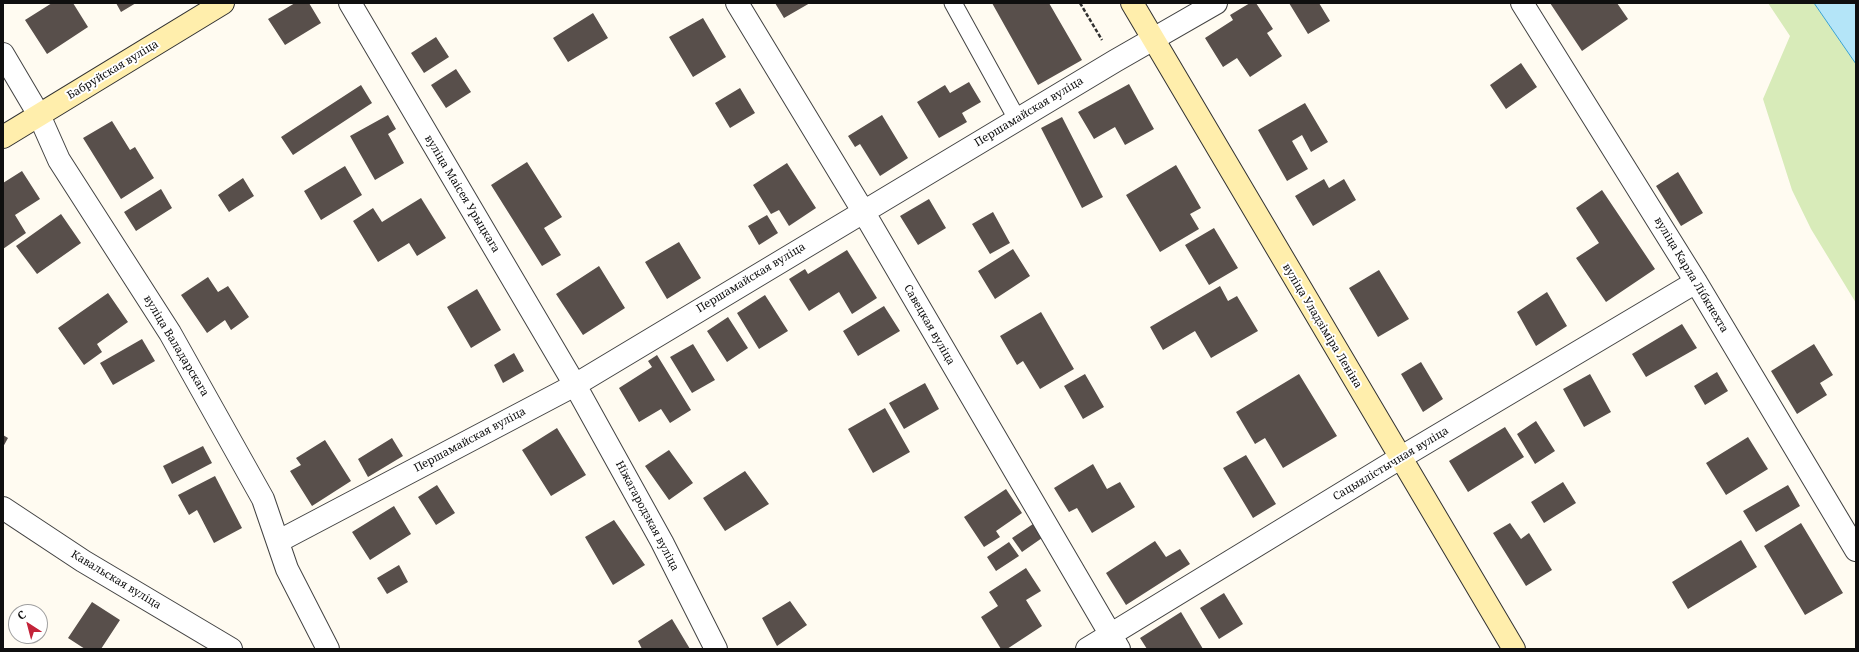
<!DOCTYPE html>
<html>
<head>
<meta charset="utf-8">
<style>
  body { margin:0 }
  #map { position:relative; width:1859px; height:652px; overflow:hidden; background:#fffbf1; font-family:"Noto Serif",serif }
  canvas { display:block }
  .frame { position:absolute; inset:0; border:4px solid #0f0f0f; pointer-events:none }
  .north { position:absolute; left:8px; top:604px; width:40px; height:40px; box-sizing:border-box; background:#fff; border:1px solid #9f9f9f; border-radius:50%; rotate:324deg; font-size:11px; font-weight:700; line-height:16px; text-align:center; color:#0f0f0f }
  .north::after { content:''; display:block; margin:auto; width:14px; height:18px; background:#c32339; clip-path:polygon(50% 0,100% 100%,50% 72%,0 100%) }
</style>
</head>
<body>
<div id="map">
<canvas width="1859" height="652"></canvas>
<div class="frame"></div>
<div class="north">С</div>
</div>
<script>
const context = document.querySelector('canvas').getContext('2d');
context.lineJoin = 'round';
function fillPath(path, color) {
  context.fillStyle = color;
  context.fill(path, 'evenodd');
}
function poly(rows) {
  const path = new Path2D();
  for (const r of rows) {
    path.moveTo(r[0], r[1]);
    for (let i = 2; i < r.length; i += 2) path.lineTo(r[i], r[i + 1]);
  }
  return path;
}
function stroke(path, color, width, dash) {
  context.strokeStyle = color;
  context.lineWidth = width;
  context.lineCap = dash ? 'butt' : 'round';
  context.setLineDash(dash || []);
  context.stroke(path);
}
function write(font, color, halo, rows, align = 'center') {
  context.font = font + ' "Noto Serif",serif';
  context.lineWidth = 4;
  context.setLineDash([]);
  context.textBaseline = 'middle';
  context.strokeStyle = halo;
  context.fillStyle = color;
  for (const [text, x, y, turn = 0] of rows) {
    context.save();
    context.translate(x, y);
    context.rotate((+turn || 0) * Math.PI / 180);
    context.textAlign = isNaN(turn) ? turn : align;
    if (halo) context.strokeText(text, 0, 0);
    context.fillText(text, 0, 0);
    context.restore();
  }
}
fillPath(poly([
  [1768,3,1814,3,1856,64,1856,303,1811,229,1792,190,1763,99,1790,36]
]), '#d8ebb9');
const water = poly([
  [1814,3,1856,3,1856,64,1814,3]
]);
fillPath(water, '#b4e5f8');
stroke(water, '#39a2d1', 1);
fillPath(poly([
  [52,3,73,3,88,27,47,54,25,20],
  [116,3,136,3,121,12],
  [295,3,309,3,321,23,285,45,268,19],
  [775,3,810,3,784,18],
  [992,3,1049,3,1082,60,1038,85],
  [1250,3,1256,3,1273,29,1267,33,1282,56,1250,77,1237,58,1223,67,1205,38,1233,20,1230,15],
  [1289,3,1319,3,1330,21,1308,34],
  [1550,3,1617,3,1628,19,1582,51],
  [593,13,608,38,568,62,553,38],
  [703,18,726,57,693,77,669,37],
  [436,37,449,57,424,73,411,53],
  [1521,63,1537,87,1506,109,1490,85],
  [456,69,471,92,446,108,431,85],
  [969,82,981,102,962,113,967,122,939,138,917,102,945,85,950,93],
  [1129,84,1154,129,1125,145,1115,127,1094,139,1078,112],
  [361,85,372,103,293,155,281,137],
  [740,88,755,113,730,128,715,103],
  [1305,103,1328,142,1311,152,1302,135,1292,141,1308,169,1287,181,1258,130],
  [388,115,396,129,388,134,404,163,375,180,350,136],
  [882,115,908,158,880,176,860,144,855,147,848,136],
  [1062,117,1103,197,1082,208,1041,128],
  [112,121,130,150,135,147,154,178,121,199,83,138],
  [527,162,562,217,544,228,561,255,542,266,491,185],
  [787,163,816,208,789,226,779,210,771,214,753,185],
  [1176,165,1201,208,1190,214,1199,229,1160,252,1126,195],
  [345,166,362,195,321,220,304,191],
  [22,171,40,199,15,215,26,233,3,249,3,183],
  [1678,172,1703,213,1681,226,1656,186],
  [243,178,254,196,229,212,218,195],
  [1324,179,1329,188,1344,179,1356,200,1313,226,1295,196],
  [161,189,172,208,136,231,124,212],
  [1602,190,1655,269,1606,302,1576,258,1599,243,1576,208],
  [421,198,446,238,417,256,409,243,378,262,353,221,373,208,382,222],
  [929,199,946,228,918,245,900,216],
  [993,212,1010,243,990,254,972,224],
  [61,214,81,243,37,274,16,246],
  [767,215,778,233,759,245,748,226],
  [1214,228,1238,268,1209,285,1185,245],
  [679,242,701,278,667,299,645,262],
  [1013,249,1030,276,995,299,978,271],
  [847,250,877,298,852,314,839,292,809,311,789,279,805,269,808,274],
  [599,266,625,308,583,335,556,294],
  [1379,270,1409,319,1378,337,1349,288],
  [208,277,218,292,228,286,249,317,231,330,225,320,207,333,181,295],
  [1220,286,1228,301,1237,296,1258,331,1211,358,1195,331,1163,350,1150,327],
  [477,289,501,330,471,348,447,307],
  [1547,292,1567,326,1536,346,1517,312],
  [108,293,128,322,97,344,102,352,84,365,58,328],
  [765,295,788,331,759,349,737,313],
  [884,306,900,331,858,356,843,331],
  [1041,312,1074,369,1040,389,1023,361,1017,365,1000,336],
  [728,317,748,348,727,362,707,331],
  [1682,324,1697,348,1646,377,1632,354],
  [142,339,155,361,113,385,100,363],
  [693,344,715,380,692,393,670,357],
  [1814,344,1833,375,1820,383,1827,395,1797,414,1771,371],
  [514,353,524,371,503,383,494,365],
  [657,355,691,410,670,423,661,409,639,422,619,388,652,367,648,361],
  [1421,362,1443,399,1423,412,1401,374],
  [1717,372,1728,391,1705,405,1694,386],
  [1085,374,1104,407,1083,419,1064,386],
  [1299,374,1337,436,1283,468,1265,438,1255,444,1236,412],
  [1590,374,1611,412,1584,427,1563,389],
  [925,383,939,409,904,429,889,403],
  [885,408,910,452,873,473,848,429],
  [1536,421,1555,451,1535,464,1517,434],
  [1505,427,1524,457,1468,492,1449,461],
  [557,428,586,475,551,496,522,450],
  [3,435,8,438,3,447],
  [1748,437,1768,469,1726,495,1706,463],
  [392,438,403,456,368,477,358,459],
  [325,440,351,481,312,506,290,471,301,465,296,458],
  [203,446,212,463,172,484,163,466],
  [669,450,693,483,669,500,645,466],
  [1246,455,1276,504,1253,518,1223,468],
  [1093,464,1107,489,1120,482,1135,507,1092,533,1077,508,1069,512,1054,488],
  [745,471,769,504,725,531,703,498],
  [215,476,242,528,214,543,197,510,189,515,178,495],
  [1563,482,1576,503,1544,523,1531,502],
  [437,485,455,513,436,525,418,497],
  [1788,485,1800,506,1756,532,1743,511],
  [1006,489,1022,513,996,531,1000,537,984,547,964,517],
  [394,506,411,534,370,560,352,532],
  [614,520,645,565,613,585,585,537],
  [1510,523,1521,539,1529,533,1552,570,1526,586,1493,533],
  [1801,523,1843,593,1805,615,1764,546],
  [1033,524,1042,538,1022,552,1012,538],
  [1741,540,1757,567,1688,609,1672,582],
  [1155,541,1166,557,1180,549,1190,564,1126,605,1106,573],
  [1009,542,1019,556,996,571,987,557],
  [399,565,408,582,387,594,377,578],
  [1026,568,1041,591,1026,600,1042,626,1007,649,1001,649,981,617,998,606,989,592],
  [1224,593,1243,624,1219,639,1200,608],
  [790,601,807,625,777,646,762,618],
  [92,602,120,620,101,649,85,649,68,638],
  [1181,612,1203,649,1147,649,1140,638],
  [672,619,690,649,642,649,638,641]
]), '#584f4b');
const service = poly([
  [953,3,1017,119]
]);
const minor = poly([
  [350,3,575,385,662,542,716,649],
  [737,3,863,211,1119,649],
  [1522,3,1696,282,1856,550],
  [3,54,39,115,59,160,170,333,263,499,287,569,328,649],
  [3,508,83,561,231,649],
  [279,541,575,385,1115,61,1216,3],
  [1087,649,1400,458,1696,282]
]);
const secondary = poly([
  [1132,3,1514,649],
  [3,137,223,3]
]);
stroke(service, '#424242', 19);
stroke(minor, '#424242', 24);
stroke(secondary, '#313131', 24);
stroke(poly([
  [1080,3,1102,40]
]), '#313131', 2.5, [4, 2]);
stroke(service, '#fff', 17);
stroke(minor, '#fff', 22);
stroke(secondary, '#ffeeac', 22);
write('11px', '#0f0f0f', '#fff', [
  ["Бабруйская вуліца",113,70,-31],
  ["Першамайская вуліца",1029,112,-31],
  ["вуліца Маісея Урыцкага",462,194,59],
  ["вуліца Карла Лібкнехта",1691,275,59],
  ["Першамайская вуліца",751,278,-31],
  ["Савецкая вуліца",929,325,60],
  ["вуліца Уладзіміра Леніна",1322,326,59],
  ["вуліца Валадарскага",176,346,59],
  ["Першамайская вуліца",470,440,-28],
  ["Сацыялістычная вуліца",1391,464,-31],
  ["Ніжагародзкая вуліца",647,516,62],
  ["Кавальская вуліца",116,580,31]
]);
</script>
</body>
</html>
